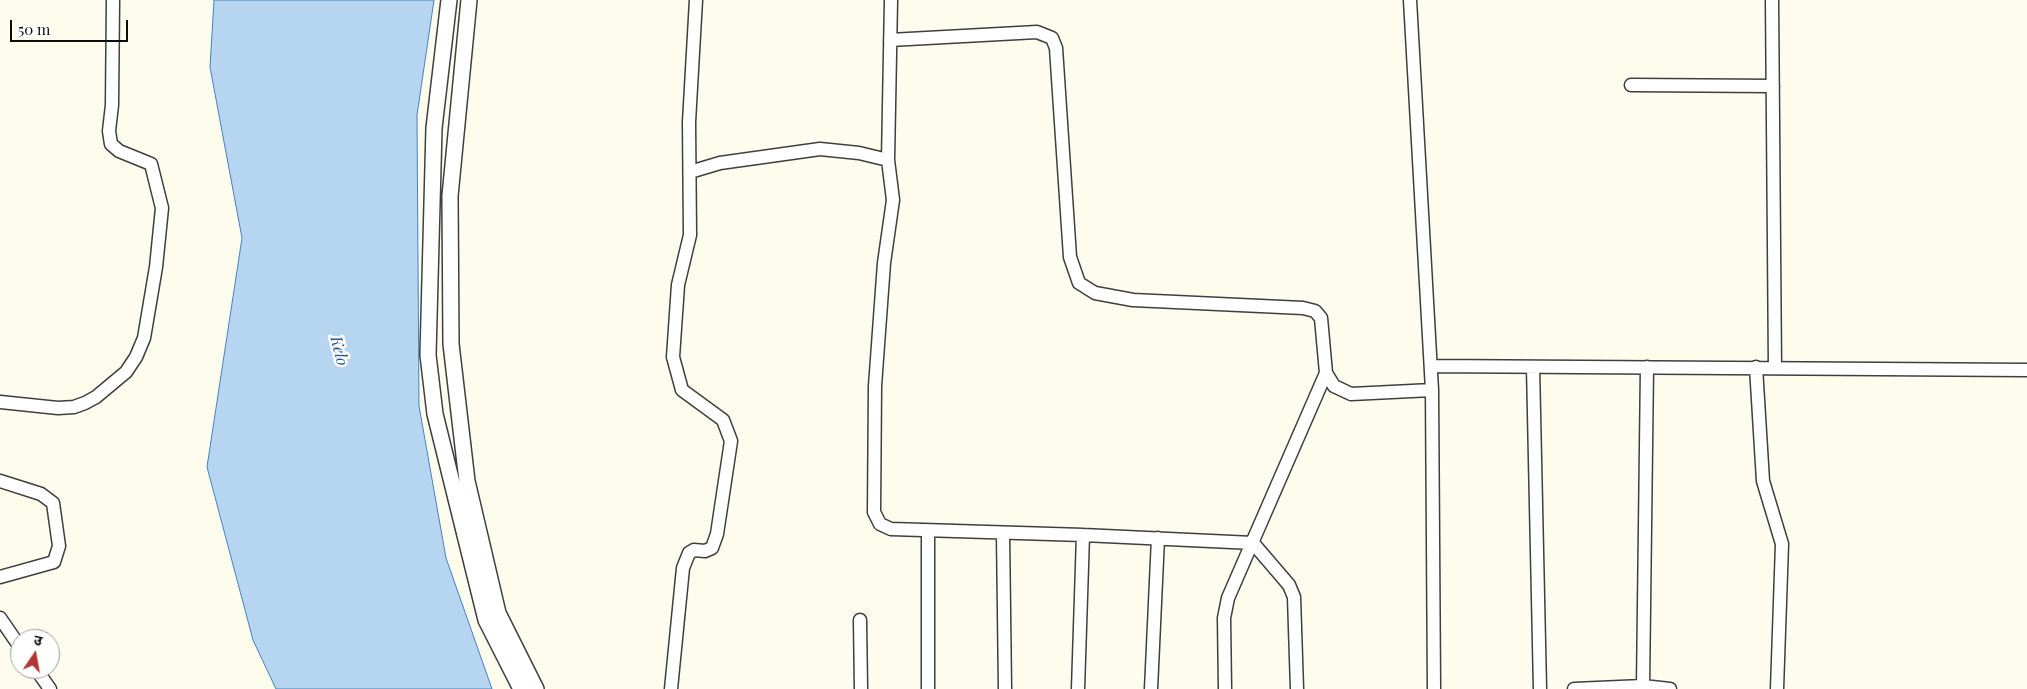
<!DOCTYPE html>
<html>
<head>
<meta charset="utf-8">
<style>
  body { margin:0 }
  #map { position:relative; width:2027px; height:689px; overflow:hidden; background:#fdfced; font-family:"Playfair Display","Noto Sans Devanagari",serif }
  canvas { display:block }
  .north { position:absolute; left:10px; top:629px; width:50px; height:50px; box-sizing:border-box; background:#fff; border:1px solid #9e9e9e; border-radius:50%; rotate:12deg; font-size:14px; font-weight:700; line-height:20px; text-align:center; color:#0c0c0c }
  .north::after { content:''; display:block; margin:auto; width:18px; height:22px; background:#b03631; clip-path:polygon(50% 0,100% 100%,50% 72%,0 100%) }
  .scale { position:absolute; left:10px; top:20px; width:118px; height:22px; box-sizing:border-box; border:2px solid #0c0c0c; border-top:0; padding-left:6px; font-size:15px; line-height:18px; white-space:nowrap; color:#0c0c0c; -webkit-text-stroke:4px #fff; paint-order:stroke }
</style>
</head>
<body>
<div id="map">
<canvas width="2027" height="689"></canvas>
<div class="north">उ</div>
<div class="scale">50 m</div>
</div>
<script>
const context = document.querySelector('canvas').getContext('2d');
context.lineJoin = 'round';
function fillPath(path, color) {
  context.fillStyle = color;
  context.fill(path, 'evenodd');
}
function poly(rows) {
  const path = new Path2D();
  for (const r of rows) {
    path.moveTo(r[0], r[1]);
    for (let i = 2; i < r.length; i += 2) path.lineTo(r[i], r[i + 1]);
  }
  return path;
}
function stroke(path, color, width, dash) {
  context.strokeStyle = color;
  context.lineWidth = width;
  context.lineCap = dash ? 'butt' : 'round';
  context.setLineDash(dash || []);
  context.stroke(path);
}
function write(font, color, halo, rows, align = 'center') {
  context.font = font + ' "Playfair Display",serif';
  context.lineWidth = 5;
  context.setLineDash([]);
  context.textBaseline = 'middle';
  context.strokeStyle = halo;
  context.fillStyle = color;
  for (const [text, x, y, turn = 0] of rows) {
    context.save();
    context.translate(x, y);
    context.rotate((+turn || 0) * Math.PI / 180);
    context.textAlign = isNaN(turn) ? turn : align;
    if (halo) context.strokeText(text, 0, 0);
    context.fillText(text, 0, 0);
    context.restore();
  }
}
const water = poly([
  [214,0,434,0,417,115,419,406,446,558,492,689,276,689,253,640,207,467,242,238,210,67,214,0]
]);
fillPath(water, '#b6d5f0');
stroke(water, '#4483c1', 1);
const minor = poly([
  [891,0,888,160,893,200,884,263,875,386,874,512,880,524,891,529,1083,535,1253,543,1289,585,1294,597,1297,689],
  [1410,0,1432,390,1434,689],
  [1772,0,1775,368],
  [890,40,1037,32,1052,38,1056,48,1070,257,1079,283,1095,293,1133,300,1303,308,1315,311,1321,318,1326,373,1334,386,1351,394,1432,390],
  [1631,85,1773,86],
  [690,172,720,163,820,149,859,153,888,160],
  [1431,366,2027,370],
  [1533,367,1540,689],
  [1756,367,1763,481,1782,544,1777,689],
  [0,402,58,408,74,407,85,403,96,397,126,372,136,357,144,338,156,267,162,208,151,164,119,151,111,144,109,131,112,105,113,0],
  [0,481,41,494,53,503,59,546,54,562,0,577],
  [928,531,928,689],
  [1003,533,1005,689],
  [0,618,20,647],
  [860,620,861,689],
  [36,669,50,689],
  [1643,686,1647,367],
  [671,689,683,568,689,553,694,550,705,551,712,548,717,534,731,441,723,420,682,390,673,357,678,285,690,235,689,122,696,0],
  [1078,689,1083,535],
  [1151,689,1158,538],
  [1225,689,1224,618,1228,598,1326,373],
  [1574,689,1643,686,1670,689]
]);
const tertiary = poly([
  [449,0,434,128,428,355,435,414,486,620,521,689],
  [469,0,450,196,451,344,467,481,498,613,536,689]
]);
stroke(minor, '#3f3f3f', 15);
stroke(tertiary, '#3f3f3f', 18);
stroke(minor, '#fff', 12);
stroke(tertiary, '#fff', 15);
write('italic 16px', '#215793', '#fff', [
  ["Kelo",339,351,76]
]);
</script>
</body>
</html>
